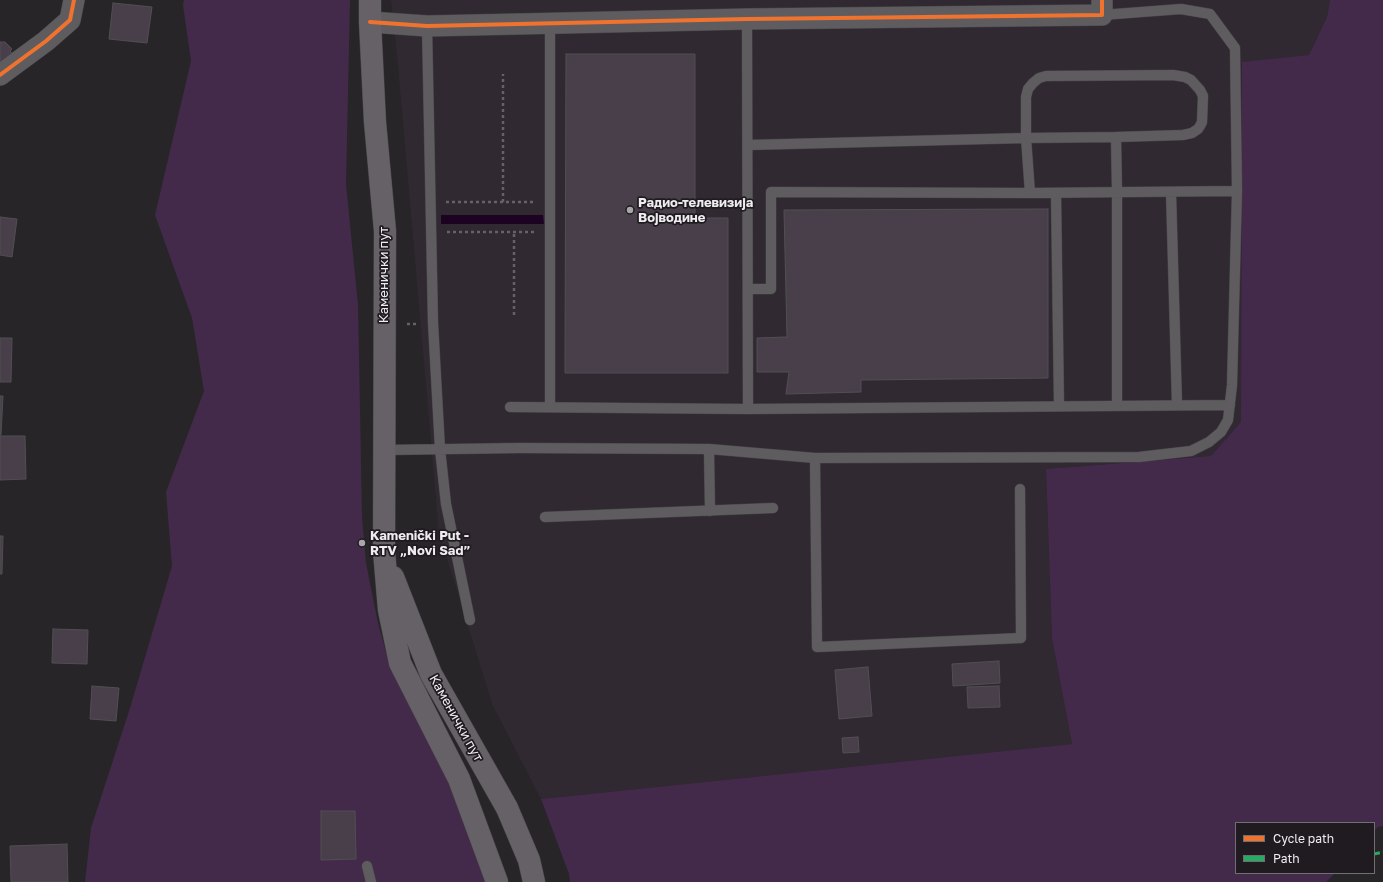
<!DOCTYPE html>
<html>
<head>
<meta charset="utf-8">
<style>
  body { margin:0 }
  #map { position:relative; width:1383px; height:882px; overflow:hidden; background:#272528; font-family:"Golos Text",sans-serif }
  canvas { display:block }
  .legend { position:absolute; left:1235px; top:822px; width:140px; height:52px; box-sizing:border-box; background:#1f1b20; border:1px solid #726f73; margin:0; padding:5px 7px; list-style:none; font-size:12px; color:#efecf0 }
  .legend li { display:flex; align-items:center; gap:8px; height:20px }
  .legend b { width:20px; border:1px solid #726f73 }
</style>
</head>
<body>
<div id="map">
<canvas width="1383" height="882"></canvas>
<ul class="legend">
<li><b style="height:5px;background:#ef722f"></b>Cycle path</li>
<li><b style="height:5px;background:#26ab63"></b>Path</li>
</ul>
</div>
<script>
const context = document.querySelector('canvas').getContext('2d');
context.lineJoin = 'round';
function fillPath(path, color) {
  context.fillStyle = color;
  context.fill(path, 'evenodd');
}
function poly(rows) {
  const path = new Path2D();
  for (const r of rows) {
    path.moveTo(r[0], r[1]);
    for (let i = 2; i < r.length; i += 2) path.lineTo(r[i], r[i + 1]);
  }
  return path;
}
function stroke(path, color, width, dash) {
  context.strokeStyle = color;
  context.lineWidth = width;
  context.lineCap = dash ? 'butt' : 'round';
  context.setLineDash(dash || []);
  context.stroke(path);
}
function write(font, color, halo, rows, align = 'center') {
  context.font = font + ' "Golos Text",sans-serif';
  context.lineWidth = 3.5;
  context.setLineDash([]);
  context.textBaseline = 'middle';
  context.strokeStyle = halo;
  context.fillStyle = color;
  for (const [text, x, y, turn = 0] of rows) {
    context.save();
    context.translate(x, y);
    context.rotate((+turn || 0) * Math.PI / 180);
    context.textAlign = isNaN(turn) ? turn : align;
    if (halo) context.strokeText(text, 0, 0);
    context.fillText(text, 0, 0);
    context.restore();
  }
}
fillPath(poly([
  [391,0,1330,0,1327,17,1309,55,1242,63,1241,422,1211,456,1046,469,1052,638,1072,744,541,799,493,706,439,533,397,54]
]), '#312932');
fillPath(poly([
  [184,0,350,0,346,184,358,305,362,517,366,563,378,623,389,663,408,695,459,794,494,882,85,882,91,828,130,708,172,566,166,492,204,391,192,318,155,215,191,61,183,5],
  [1330,0,1383,0,1383,826,1378,827,1374,831,1374,823,1236,823,1236,873,1335,873,1326,882,570,882,569,874,541,799,1072,744,1052,638,1046,469,1211,456,1241,422,1242,62,1309,55,1327,17]
]), '#442a4a');
fillPath(poly([
  [441,215,543,215,544,224,441,224]
]), '#1c0322');
const building = poly([
  [113,3,152,7,147,43,109,39,113,3],
  [0,42,5,42,12,49,10,51,15,56,0,69,0,42],
  [566,54,695,54,695,218,728,218,728,373,565,373,566,54],
  [1048,209,1048,378,861,380,861,392,786,394,789,372,757,372,757,338,787,337,784,210,1048,209],
  [0,217,17,219,12,257,0,255,0,217],
  [0,338,12,338,11,382,0,382,0,338],
  [0,396,3,396,1,435,0,435,0,396],
  [0,436,25,436,26,479,0,480,0,436],
  [0,536,3,536,2,574,0,574,0,536],
  [53,629,88,630,87,664,52,663,53,629],
  [999,661,1000,683,953,686,952,664,999,661],
  [868,667,872,716,839,719,835,670,868,667],
  [92,686,119,688,116,721,90,719,92,686],
  [999,686,1000,707,968,708,967,687,999,686],
  [858,737,859,752,843,753,842,738,858,737],
  [321,811,355,811,356,859,321,860,321,811],
  [67,844,68,882,11,882,10,846,67,844]
]);
fillPath(building, '#483f4a');
stroke(building, '#514f52', 1);
const service = poly([
  [747,19,748,409],
  [427,26,433,323,440,449,446,504,470,620],
  [1116,137,1117,192,1117,406],
  [748,145,1026,138,1116,137,1183,135,1192,133,1198,129,1200,126,1202,122,1203,96,1200,90,1191,80,1185,77,1173,75,1046,76,1039,78,1033,83,1028,89,1026,97,1026,138,1030,193],
  [1171,192,1177,405],
  [1056,193,1059,406],
  [748,289,771,289,771,192,1030,193,1237,191],
  [510,407,748,409,1230,405],
  [550,407,550,23],
  [709,449,710,511],
  [384,450,519,448,709,449,815,458,1139,457,1191,451,1209,442,1221,432,1228,420,1232,385,1237,191,1235,48,1210,14,1181,9,1102,15],
  [815,458,817,647,1021,638,1020,489],
  [545,517,773,508],
  [367,866,371,882]
]);
const minor = poly([
  [370,22,427,26,747,19,1102,15,1102,0],
  [0,75,46,41,70,20,74,0]
]);
const secondary = poly([
  [370,0,370,22,375,122,385,231,384,551,389,610,400,663,459,779,497,882],
  [393,577,431,674,507,808,529,860,534,882]
]);
stroke(service, '#454346', 11);
stroke(minor, '#454346', 22);
stroke(secondary, '#454346', 23);
stroke(poly([
  [446,202,535,202],
  [503,202,503,74],
  [447,232,534,232],
  [514,315,514,232],
  [407,324,418,324]
]), '#636264', 2.5, [3, 3]);
stroke(service, '#5e5c5e', 10);
stroke(minor, '#5e5c5e', 21);
stroke(secondary, '#656166', 22);
stroke(poly([
  [1374,854,1383,852]
]), '#26ab63', 3, [6, 3]);
stroke(poly([
  [370,22,427,26,747,19,1102,15,1102,0],
  [0,75,46,41,70,20,74,0]
]), '#ef722f', 4);
for (const [x, y, r, color] of [
  [630,210,4,"#a9a6aa"],
  [362,543,4,"#a9a6aa"]
]) {
  const dot = new Path2D();
  dot.arc(x, y, r, 0, 2 * Math.PI);
  context.fillStyle = color;
  context.fill(dot);
  stroke(dot, '#1f1b20', 1.5);
}
write('bold 13px', '#efecf0', '#1f1b20', [
  ["Радио-телевизија",638,203],
  ["Војводине",638,218],
  ["Kamenički Put -",370,536],
  ["RTV „Novi Sad”",370,551]
], 'left');
write('13px', '#efecf0', '#1f1b20', [
  ["Каменички пут",384,275,-90],
  ["Каменички пут",456,718,61]
]);
</script>
</body>
</html>
